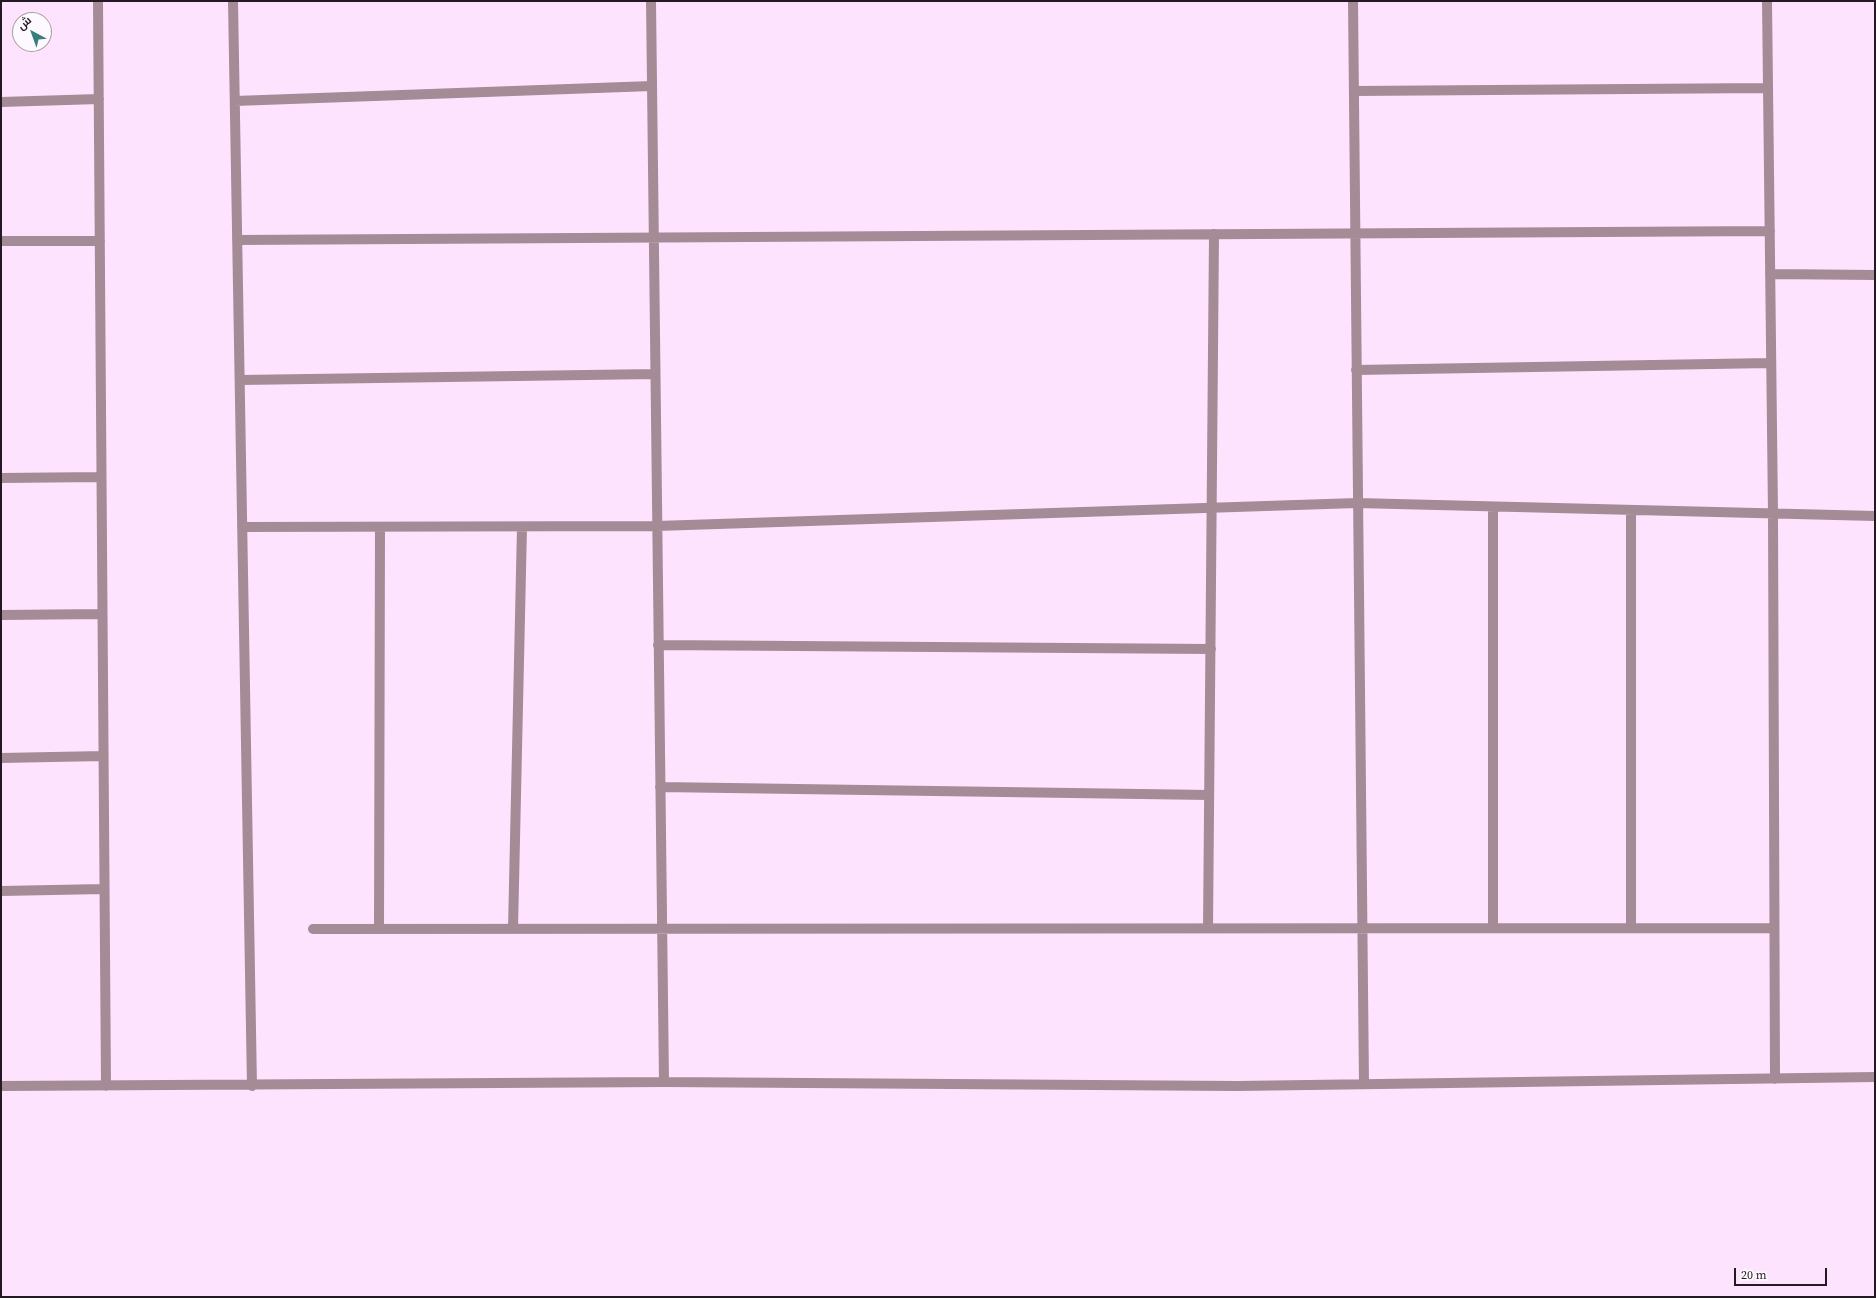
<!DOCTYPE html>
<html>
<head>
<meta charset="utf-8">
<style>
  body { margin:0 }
  #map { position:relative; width:1876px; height:1298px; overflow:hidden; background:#fee3ff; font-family:"Source Serif 4",Cairo,serif }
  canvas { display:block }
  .frame { position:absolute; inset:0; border:2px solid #241a24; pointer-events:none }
  .north { position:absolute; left:12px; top:12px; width:40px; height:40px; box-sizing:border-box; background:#fef9fe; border:1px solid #a7a0a7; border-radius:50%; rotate:319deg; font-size:11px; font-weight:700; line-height:16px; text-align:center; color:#241a24 }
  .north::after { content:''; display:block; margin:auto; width:14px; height:18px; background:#377f7d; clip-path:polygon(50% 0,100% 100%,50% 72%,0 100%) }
  .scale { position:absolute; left:1734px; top:1268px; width:93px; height:18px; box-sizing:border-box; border:2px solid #241a24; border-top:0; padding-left:5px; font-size:12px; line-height:14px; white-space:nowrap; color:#241a24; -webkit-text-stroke:3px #fef9fe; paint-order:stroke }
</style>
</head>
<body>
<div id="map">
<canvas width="1876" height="1298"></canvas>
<div class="frame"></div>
<div class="north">ش</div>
<div class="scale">20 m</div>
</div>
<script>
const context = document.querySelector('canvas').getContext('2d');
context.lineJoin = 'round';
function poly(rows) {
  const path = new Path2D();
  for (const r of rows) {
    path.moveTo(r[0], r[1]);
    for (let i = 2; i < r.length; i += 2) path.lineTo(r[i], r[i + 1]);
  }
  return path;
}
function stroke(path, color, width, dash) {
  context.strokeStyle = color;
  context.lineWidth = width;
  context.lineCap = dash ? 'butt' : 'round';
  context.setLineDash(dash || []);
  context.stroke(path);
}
stroke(poly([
  [98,1,106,1086],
  [233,1,252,1086],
  [651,1,664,1082],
  [1353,1,1364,1084],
  [1767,1,1773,514,1775,1079],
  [1354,91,1768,88],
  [235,101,652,86],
  [1,102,99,99],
  [237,240,1770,231],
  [1,241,100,241],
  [1770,274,1875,275],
  [1356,370,1771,363],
  [240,380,655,374],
  [1,478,101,477],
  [1493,507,1493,928],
  [242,527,657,526,1357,503,1875,516],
  [1,615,102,614],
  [658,645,1211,649],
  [1,758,103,756],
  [660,787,1209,795],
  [1,891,104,889],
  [1208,928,1214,234],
  [1631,928,1631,510],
  [313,929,1774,928],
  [379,929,380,527],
  [513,929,522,527],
  [1,1086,664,1082,1237,1086,1875,1077]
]), '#a58b95', 10);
</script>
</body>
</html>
